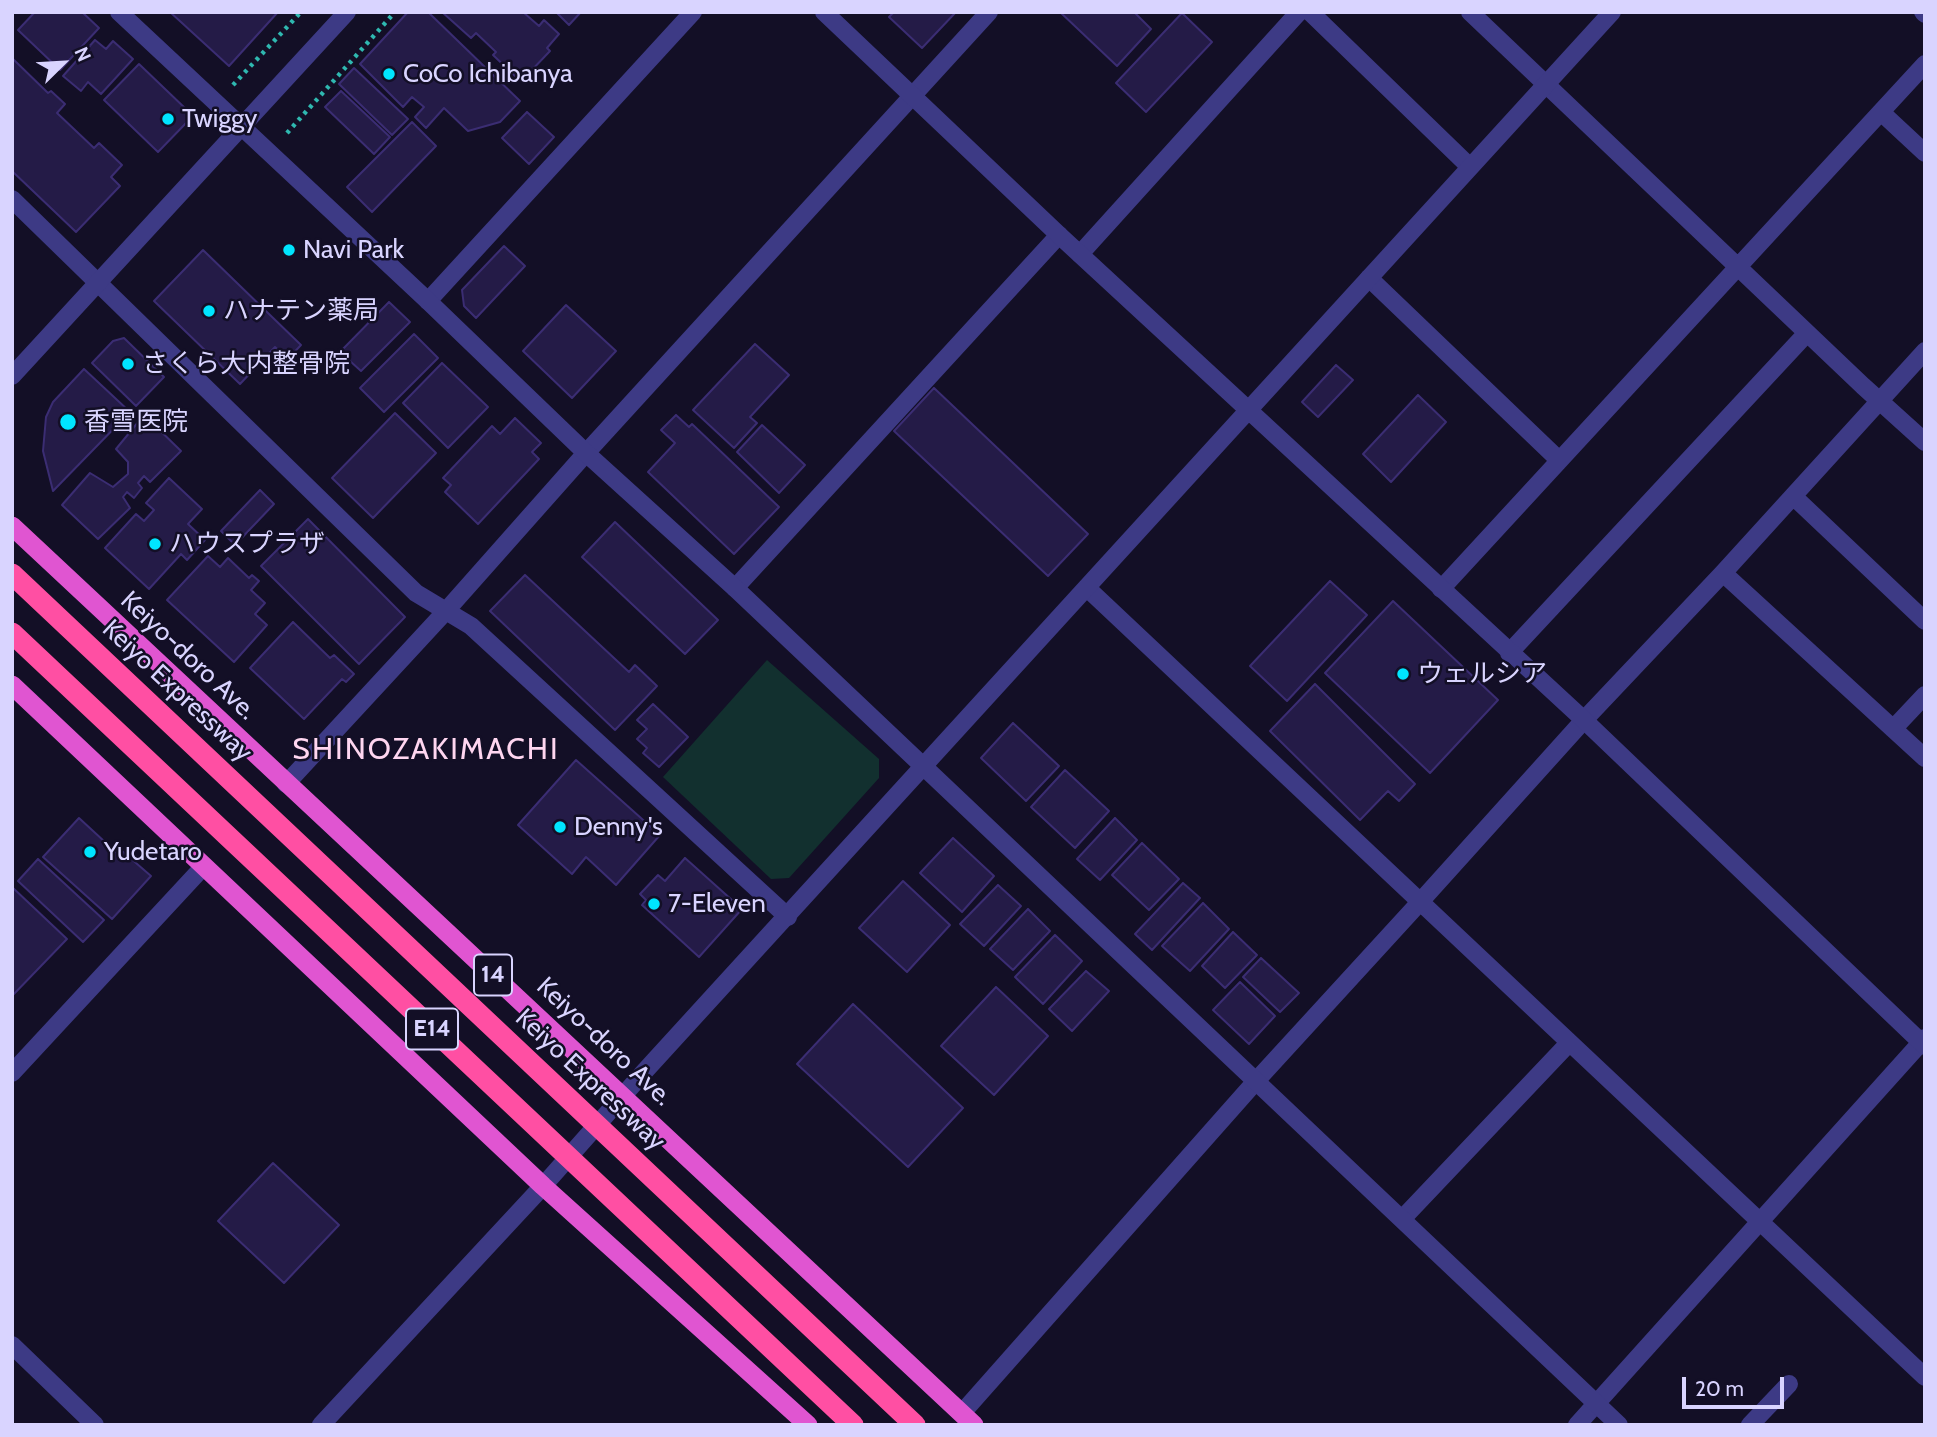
<!DOCTYPE html>
<html>
<head>
<meta charset="utf-8">
<style>
  body { margin:0 }
  #map { position:relative; width:1937px; height:1437px; overflow:hidden; background:#130f26; font-family:Cabin,sans-serif }
  canvas { display:block }
  .frame { position:absolute; inset:0; border:14px solid #d9d4ff; pointer-events:none }
  .north { position:absolute; left:28px; top:28px; width:70px; height:70px; -webkit-text-stroke:5px #130f26; paint-order:stroke; rotate:66deg; font-size:19px; font-weight:700; line-height:28px; text-align:center; color:#d9d4ff }
  .north::after { content:''; display:block; margin:auto; width:24px; height:32px; background:#d9d4ff; clip-path:polygon(50% 0,100% 100%,50% 72%,0 100%) }
  .scale { position:absolute; left:1682px; top:1377px; width:102px; height:32px; box-sizing:border-box; border:4px solid #d9d4ff; border-top:0; padding-left:9px; font-size:21px; line-height:24px; white-space:nowrap; color:#d9d4ff; -webkit-text-stroke:5px #130f26; paint-order:stroke }
</style>
</head>
<body>
<div id="map">
<canvas width="1937" height="1437"></canvas>
<div class="frame"></div>
<div class="north">N</div>
<div class="scale">20 m</div>
</div>
<script>
const context = document.querySelector('canvas').getContext('2d');
context.lineJoin = 'round';
function fillPath(path, color) {
  context.fillStyle = color;
  context.fill(path, 'evenodd');
}
function poly(rows) {
  const path = new Path2D();
  for (const r of rows) {
    path.moveTo(r[0], r[1]);
    for (let i = 2; i < r.length; i += 2) path.lineTo(r[i], r[i + 1]);
  }
  return path;
}
function stroke(path, color, width, dash) {
  context.strokeStyle = color;
  context.lineWidth = width;
  context.lineCap = dash ? 'butt' : 'round';
  context.setLineDash(dash || []);
  context.stroke(path);
}
function write(font, color, halo, rows, align = 'center') {
  context.font = font + ' Cabin,"Noto Sans JP",sans-serif';
  context.lineWidth = 5;
  context.setLineDash([]);
  context.textBaseline = 'middle';
  context.strokeStyle = halo;
  context.fillStyle = color;
  for (const [text, x, y, turn = 0] of rows) {
    context.save();
    context.translate(x, y);
    context.rotate((+turn || 0) * Math.PI / 180);
    context.textAlign = isNaN(turn) ? turn : align;
    if (halo) context.strokeText(text, 0, 0);
    context.fillText(text, 0, 0);
    context.restore();
  }
}
fillPath(poly([
  [767,660,879,759,879,778,789,878,771,879,663,777]
]), '#12302f');
const building = poly([
  [35,12,82,12,99,28,60,70,18,30,35,12],
  [170,12,278,12,229,66,170,12],
  [408,12,428,12,520,101,500,122,468,131,444,108,426,128,415,117,424,107,412,97,403,107,360,64,408,12],
  [442,12,523,12,539,26,544,20,559,34,547,48,550,51,529,73,524,69,516,77,493,55,496,52,476,33,471,38,442,12],
  [556,12,581,12,569,25,556,12],
  [894,12,956,12,922,48,889,17,894,12],
  [1060,12,1134,12,1151,29,1117,66,1060,12],
  [1182,13,1212,42,1146,112,1116,83,1182,13],
  [95,40,106,49,113,41,133,59,101,94,88,82,81,91,63,76,95,40],
  [12,58,48,93,51,91,65,104,57,113,94,148,99,143,122,165,111,177,120,186,76,232,12,171,12,58],
  [139,64,187,110,189,120,158,152,104,100,139,64],
  [354,68,408,119,392,135,339,84,354,68],
  [341,91,390,137,374,154,325,107,341,91],
  [527,112,554,137,529,164,502,138,527,112],
  [412,122,436,146,372,212,347,187,412,122],
  [504,246,525,266,476,318,464,306,462,290,504,246],
  [203,250,301,345,288,359,275,347,240,384,154,301,203,250],
  [389,302,410,322,361,371,340,352,389,302],
  [566,305,616,351,572,398,523,351,566,305],
  [414,334,438,358,384,412,360,388,414,334],
  [124,338,164,377,136,406,92,363,113,341,124,338],
  [755,344,789,375,750,417,757,423,734,448,693,410,755,344],
  [442,363,488,407,448,448,403,403,442,363],
  [1336,365,1353,380,1318,417,1302,402,1336,365],
  [84,369,130,412,53,491,43,451,46,417,53,402,84,369],
  [934,388,1088,534,1048,576,894,431,934,388],
  [1418,395,1446,422,1391,482,1363,454,1418,395],
  [395,413,436,453,373,518,332,478,395,413],
  [144,415,181,451,150,482,144,476,138,483,142,488,134,498,127,492,123,497,130,508,98,539,62,505,90,473,113,487,128,474,128,462,116,449,144,415],
  [676,415,689,427,692,424,779,507,734,554,648,472,675,443,661,430,676,415],
  [515,418,541,443,532,452,539,459,478,524,445,492,451,485,443,478,492,426,500,434,515,418],
  [762,425,805,465,779,493,737,452,762,425],
  [169,478,202,509,188,524,205,540,187,560,181,554,149,589,105,548,136,514,144,521,154,510,146,503,169,478],
  [260,490,274,504,235,545,221,531,260,490],
  [308,519,405,617,359,664,261,566,308,519],
  [615,522,718,620,685,654,582,557,615,522],
  [208,556,220,567,228,558,249,578,252,575,259,581,251,590,265,603,255,614,267,625,234,662,167,600,208,556],
  [525,575,629,672,635,665,657,686,615,730,490,611,525,575],
  [1330,581,1367,615,1287,701,1250,666,1330,581],
  [1393,601,1498,700,1430,773,1325,673,1393,601],
  [293,622,330,658,334,655,354,674,346,682,342,679,304,719,250,668,293,622],
  [1315,684,1415,784,1399,801,1388,791,1360,820,1270,731,1315,684],
  [653,704,688,737,659,767,643,753,647,748,637,739,647,729,637,720,653,704],
  [1013,723,1059,766,1026,801,981,758,1013,723],
  [576,760,660,835,616,885,586,857,572,874,518,825,576,760],
  [1065,770,1109,811,1075,848,1031,807,1065,770],
  [79,818,118,854,121,850,151,876,112,919,43,857,79,818],
  [1115,818,1137,840,1100,880,1077,859,1115,818],
  [953,838,994,876,962,912,920,873,953,838],
  [1142,843,1179,879,1149,910,1112,875,1142,843],
  [685,858,742,909,699,957,642,905,646,900,640,894,658,875,665,881,685,858],
  [38,859,104,920,83,942,18,881,38,859],
  [903,881,950,925,907,972,859,928,903,881],
  [1183,883,1200,898,1152,950,1135,934,1183,883],
  [998,885,1021,906,984,946,960,924,998,885],
  [12,887,67,939,12,996,12,887],
  [1203,903,1229,929,1190,971,1162,946,1203,903],
  [1028,909,1050,931,1013,970,990,949,1028,909],
  [1233,932,1257,955,1225,988,1202,966,1233,932],
  [1055,935,1082,961,1043,1004,1015,977,1055,935],
  [1261,958,1299,993,1280,1012,1243,977,1261,958],
  [1086,971,1109,991,1072,1031,1049,1009,1086,971],
  [1240,982,1275,1016,1249,1044,1213,1010,1240,982],
  [996,987,1048,1036,994,1095,941,1046,996,987],
  [853,1004,963,1108,908,1167,797,1064,853,1004],
  [273,1163,339,1225,284,1283,218,1221,273,1163]
]);
fillPath(building, '#241b47');
stroke(building, '#3b2d73', 2);
stroke(poly([
  [233,85,301,12],
  [287,133,395,12]
]), '#2fb8b0', 4.5, [3.5, 5]);
stroke(poly([
  [1310,12,1469,166],
  [1470,12,1863,386,1925,442],
  [1923,12,1925,14],
  [1882,113,1925,153],
  [12,199,416,593,471,626,788,917],
  [1080,254,1299,12],
  [1369,278,1559,460],
  [428,301,693,12],
  [1793,496,1925,621],
  [1723,573,1925,758],
  [735,588,1059,235],
  [1087,588,1925,1377],
  [1441,589,1925,64],
  [1509,653,1807,333],
  [1893,729,1925,695],
  [286,784,445,612,586,453,989,12],
  [12,1073,204,866],
  [1403,1218,1569,1043],
  [12,1345,95,1425],
  [962,1413,1256,1081,1420,902,1584,720,1723,573,1925,351],
  [1577,1425,1925,1038],
  [1750,1425,1789,1384]
]), '#3d3a85', 18);
stroke(poly([
  [119,12,428,301,586,453,735,588,1619,1425],
  [824,12,1059,235,1584,720,1925,1046],
  [12,376,347,12],
  [321,1425,543,1186,644,1072,1612,12]
]), '#3d3a85', 18);
stroke(poly([
  [12,526,974,1425],
  [12,685,543,1186,808,1425]
]), '#e055d1', 19);
stroke(poly([
  [12,574,915,1425],
  [12,633,853,1425]
]), '#ff4fa3', 21);
for (const [x, y, r, color] of [
  [389,74,7,"#00e5ff"],
  [168,119,7,"#00e5ff"],
  [289,250,7,"#00e5ff"],
  [209,311,7,"#00e5ff"],
  [128,364,7,"#00e5ff"],
  [68,422,9,"#00e5ff"],
  [155,544,7,"#00e5ff"],
  [1403,674,7,"#00e5ff"],
  [560,827,7,"#00e5ff"],
  [90,852,7,"#00e5ff"],
  [654,904,7,"#00e5ff"]
]) {
  const dot = new Path2D();
  dot.arc(x, y, r, 0, 2 * Math.PI);
  context.fillStyle = color;
  context.fill(dot);
  stroke(dot, '#130f26', 2.5);
}
for (const [x, y, w] of [
  [493,975,38],
  [432,1029,52]
]) {
  const box = new Path2D();
  box.roundRect(x - w / 2, y - 20.5, w, 41, 5);
  context.fillStyle = '#130f26';
  context.fill(box);
  stroke(box, '#d9d4ff', 2);
}
write('bold 24px', '#d9d4ff', null, [
  ["14",493,975],
  ["E14",432,1029]
]);
write('26px', '#d9d4ff', '#130f26', [
  ["CoCo Ichibanya",403,74],
  ["Twiggy",182,119],
  ["Navi Park",303,250],
  ["ハナテン薬局",223,311],
  ["さくら大内整骨院",142,364],
  ["香雪医院",84,422],
  ["ハウスプラザ",169,544],
  ["ウェルシア",1417,674],
  ["Denny's",574,827],
  ["Yudetaro",104,852],
  ["7-Eleven",668,904]
], 'left');
write('26px', '#d9d4ff', '#130f26', [
  ["Keiyo-doro Ave.",188,656,43],
  ["Keiyo Expressway",177,691,43],
  ["Keiyo-doro Ave.",604,1042,43],
  ["Keiyo Expressway",590,1080,43]
]);
context.letterSpacing = '2px';
write('30px', '#ffd6f0', '#130f26', [
  ["SHINOZAKIMACHI",426,750]
]);
context.letterSpacing = '0px';
</script>
</body>
</html>
